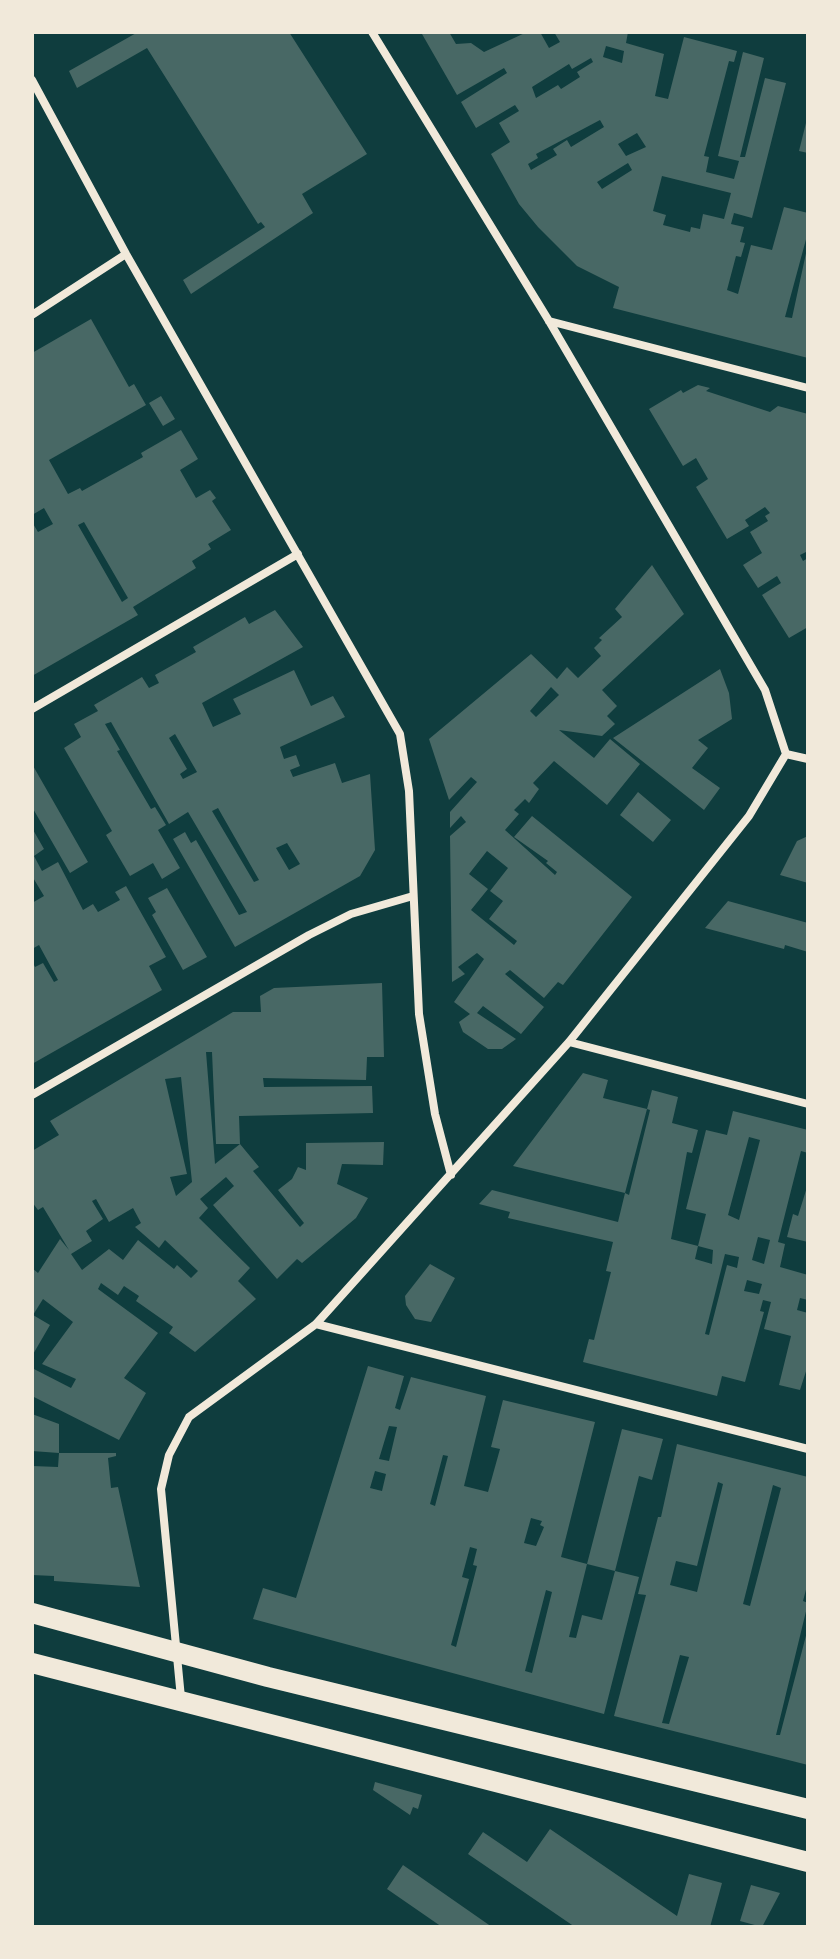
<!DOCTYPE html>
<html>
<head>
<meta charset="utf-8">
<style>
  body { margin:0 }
  #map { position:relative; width:840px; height:1959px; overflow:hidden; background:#0f3d3e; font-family:Ubuntu,sans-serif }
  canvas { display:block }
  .frame { position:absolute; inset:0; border:34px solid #f1e9da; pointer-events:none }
</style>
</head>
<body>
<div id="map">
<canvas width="840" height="1959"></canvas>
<div class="frame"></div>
</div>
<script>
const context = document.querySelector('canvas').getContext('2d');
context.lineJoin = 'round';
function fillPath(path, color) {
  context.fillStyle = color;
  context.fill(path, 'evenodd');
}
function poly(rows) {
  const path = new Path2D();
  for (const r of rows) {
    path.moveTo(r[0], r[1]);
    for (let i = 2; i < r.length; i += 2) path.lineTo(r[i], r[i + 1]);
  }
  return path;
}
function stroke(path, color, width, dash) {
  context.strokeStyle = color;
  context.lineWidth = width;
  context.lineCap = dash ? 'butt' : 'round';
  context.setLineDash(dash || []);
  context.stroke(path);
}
fillPath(poly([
  [138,32,289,32,367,154,302,194,313,213,191,294,183,280,265,227,261,222,258,224,147,48,77,88,69,71],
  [426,32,449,32,456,44,471,43,484,52,527,32,540,32,549,48,560,42,554,32,628,32,626,43,664,54,655,96,668,99,684,37,737,51,734,62,729,61,704,156,709,157,706,172,734,179,739,161,718,156,743,52,764,58,740,157,745,157,765,78,786,83,752,218,734,213,731,224,744,227,740,242,745,243,741,257,736,256,727,290,738,294,751,245,772,250,784,207,808,213,808,232,785,317,792,318,808,244,808,358,613,308,619,287,577,266,538,227,519,204,491,154,510,142,499,123,519,111,515,105,476,128,461,102,507,73,504,68,457,95,422,34],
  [606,46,624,51,622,63,603,57],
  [591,58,593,62,577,72,580,77,561,89,558,85,536,98,532,87,569,64,572,69],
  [600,120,604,127,571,147,567,140,553,149,557,155,531,170,528,164,538,158,536,154],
  [637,133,646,147,626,156,618,144],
  [628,163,632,170,602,189,597,182],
  [662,176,731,193,724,219,703,214,700,229,691,227,690,232,663,225,666,215,653,211],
  [807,119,808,119,808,153,799,151],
  [91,319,129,387,134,384,146,405,49,460,68,494,80,488,82,491,143,457,141,453,181,430,198,459,180,470,196,498,210,490,216,498,212,501,231,530,208,544,211,549,192,561,196,568,133,607,138,615,32,676,32,522,38,532,53,524,44,508,32,515,32,353],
  [84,522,128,598,122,602,78,525],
  [698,385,710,388,706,391,770,412,778,406,808,414,808,551,800,555,803,561,808,558,808,627,789,638,762,595,781,583,777,576,758,588,743,565,762,553,750,532,768,521,765,516,770,513,765,507,745,520,749,526,727,539,696,487,708,479,696,458,683,466,649,409,681,390,683,393],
  [161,396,175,419,163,426,149,403],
  [652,565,684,614,602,690,617,706,607,716,615,724,602,736,559,730,594,758,610,739,640,764,607,805,554,761,533,783,539,789,529,803,525,799,514,810,519,814,505,830,555,875,557,872,546,863,548,861,514,837,532,816,632,897,563,985,558,982,544,998,510,970,505,974,544,1007,521,1034,483,1006,477,1013,516,1039,502,1049,488,1049,463,1032,459,1022,470,1014,454,1002,484,959,477,953,458,967,465,974,452,982,450,836,466,822,461,816,450,828,450,812,477,782,471,777,449,800,429,739,531,654,557,679,567,667,578,678,601,656,594,648,602,640,599,638,622,617,615,609],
  [551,687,559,695,536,717,530,711],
  [487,851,508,868,490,891,503,901,489,919,517,941,514,945,471,910,488,889,469,874],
  [275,610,303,647,202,703,213,727,241,714,233,699,294,670,311,706,333,696,345,717,280,747,284,759,296,755,300,766,290,770,293,777,335,763,342,783,370,774,375,850,360,876,235,947,173,839,185,832,191,843,196,840,239,915,247,912,188,812,169,824,111,722,105,724,120,750,117,751,151,809,155,807,166,825,158,830,180,868,162,879,153,863,130,876,106,835,112,831,64,748,81,737,74,724,98,711,94,705,142,677,149,688,159,683,155,675,196,652,193,647,245,617,249,624],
  [175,734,197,772,183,779,180,774,187,769,169,738],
  [218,808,259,880,254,882,212,811],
  [287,843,300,864,289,870,276,848],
  [720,669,729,693,732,719,698,740,708,748,692,768,720,788,704,810,613,738],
  [32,764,88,862,70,873,32,807],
  [638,792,671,820,653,842,620,815],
  [32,828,44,849,34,856,42,871,58,862,83,910,93,904,98,912,120,900,115,892,126,886,166,957,149,966,162,990,32,1064,32,961,35,967,43,963,54,982,58,980,39,945,32,949,32,903,44,896,32,876],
  [808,836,808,883,780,875,797,841],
  [167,888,207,957,183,970,152,915,156,912,148,898],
  [728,901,808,923,808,952,785,945,784,949,705,928],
  [382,983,384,1057,367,1057,366,1080,263,1078,264,1087,372,1086,373,1113,239,1116,240,1144,216,1144,212,1052,206,1052,215,1164,240,1144,259,1167,253,1171,300,1227,304,1223,278,1190,292,1179,298,1167,306,1170,306,1143,384,1142,383,1165,342,1164,337,1184,368,1198,356,1218,302,1263,297,1259,277,1279,213,1205,234,1186,226,1177,200,1199,208,1208,199,1218,250,1268,238,1281,256,1299,195,1352,169,1333,173,1327,136,1301,139,1296,124,1286,118,1295,101,1283,98,1289,158,1333,124,1378,146,1393,119,1440,32,1396,32,1368,71,1388,76,1379,42,1364,73,1322,43,1299,33,1315,50,1325,32,1356,32,1268,38,1273,60,1239,69,1250,43,1207,38,1210,32,1202,32,1151,59,1135,50,1121,233,1012,261,1012,260,996,274,988],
  [181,1077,192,1182,176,1196,170,1177,187,1174,165,1079],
  [96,1199,109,1222,133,1208,141,1223,135,1227,159,1248,165,1240,198,1271,191,1278,177,1265,174,1269,138,1240,123,1260,109,1249,82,1270,71,1254,92,1241,86,1231,103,1219,92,1201],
  [583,1073,608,1080,603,1098,647,1109,652,1090,678,1097,672,1123,698,1130,692,1153,687,1152,671,1239,698,1246,706,1214,686,1209,706,1130,727,1135,733,1111,808,1130,808,1153,801,1151,778,1242,785,1244,780,1267,808,1275,808,1300,800,1298,797,1310,808,1313,808,1365,800,1390,779,1385,791,1336,764,1329,771,1302,763,1300,760,1311,764,1312,745,1382,722,1376,717,1396,583,1362,589,1339,594,1340,611,1272,606,1271,613,1242,508,1218,510,1212,479,1204,492,1190,618,1222,625,1193,629,1195,650,1110,647,1109,625,1193,513,1166],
  [749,1137,760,1140,739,1220,728,1215],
  [758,1237,770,1240,764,1264,752,1260],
  [698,1246,713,1250,712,1264,695,1259],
  [725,1254,739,1257,737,1268,727,1265,709,1335,705,1334],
  [747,1280,762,1284,759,1294,744,1291],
  [808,1184,808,1242,787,1237,793,1214,798,1216],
  [430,1264,455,1278,431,1322,415,1319,406,1305,405,1296],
  [368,1366,404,1376,395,1408,400,1410,411,1377,486,1396,464,1486,488,1492,500,1449,491,1447,503,1400,595,1422,561,1557,587,1564,569,1637,576,1638,582,1615,602,1620,615,1571,639,1577,604,1714,253,1619,263,1588,296,1598],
  [389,1426,397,1427,389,1461,379,1459],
  [443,1455,448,1456,435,1506,430,1504],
  [375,1471,386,1474,382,1491,370,1488],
  [531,1518,542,1521,540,1525,544,1527,536,1546,524,1543],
  [470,1547,477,1549,473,1565,477,1566,456,1647,451,1645,469,1579,462,1577],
  [546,1590,552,1592,532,1673,525,1671],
  [32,1414,59,1424,59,1453,32,1451],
  [622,1429,663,1439,652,1480,639,1476,615,1571,587,1564],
  [677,1444,808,1477,808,1582,803,1601,808,1603,776,1735,780,1735,808,1628,808,1765,614,1716,646,1595,638,1594,658,1517,661,1517],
  [718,1482,723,1484,697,1592,670,1585,676,1561,697,1566],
  [773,1485,781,1488,750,1606,743,1604],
  [680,1655,689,1657,669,1724,662,1723],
  [59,1453,116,1453,116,1456,108,1458,111,1488,118,1487,140,1587,54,1581,54,1576,32,1575,32,1466,58,1467],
  [375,1782,422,1795,418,1809,413,1807,410,1815,373,1790],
  [550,1829,677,1916,689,1874,722,1883,710,1927,575,1927,468,1854,483,1832,527,1862],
  [403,1865,492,1927,442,1927,387,1889],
  [751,1885,780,1893,762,1927,740,1921]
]), '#486865');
stroke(poly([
  [32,80,126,254,400,734,409,791,419,1014,435,1114,451,1175],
  [32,315,126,254],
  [549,321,808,388],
  [32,709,298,554],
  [786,754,808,759],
  [569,1042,808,1104],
  [32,1095,309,935,351,914,413,896],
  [316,1324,808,1449],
  [181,1698,161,1489,169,1455,189,1417,316,1324,569,1042,749,816,786,754,765,690,549,321,372,32]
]), '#f1e9da', 8);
stroke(poly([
  [32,1613,268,1677,808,1809],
  [32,1663,808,1862]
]), '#f1e9da', 20);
</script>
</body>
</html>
